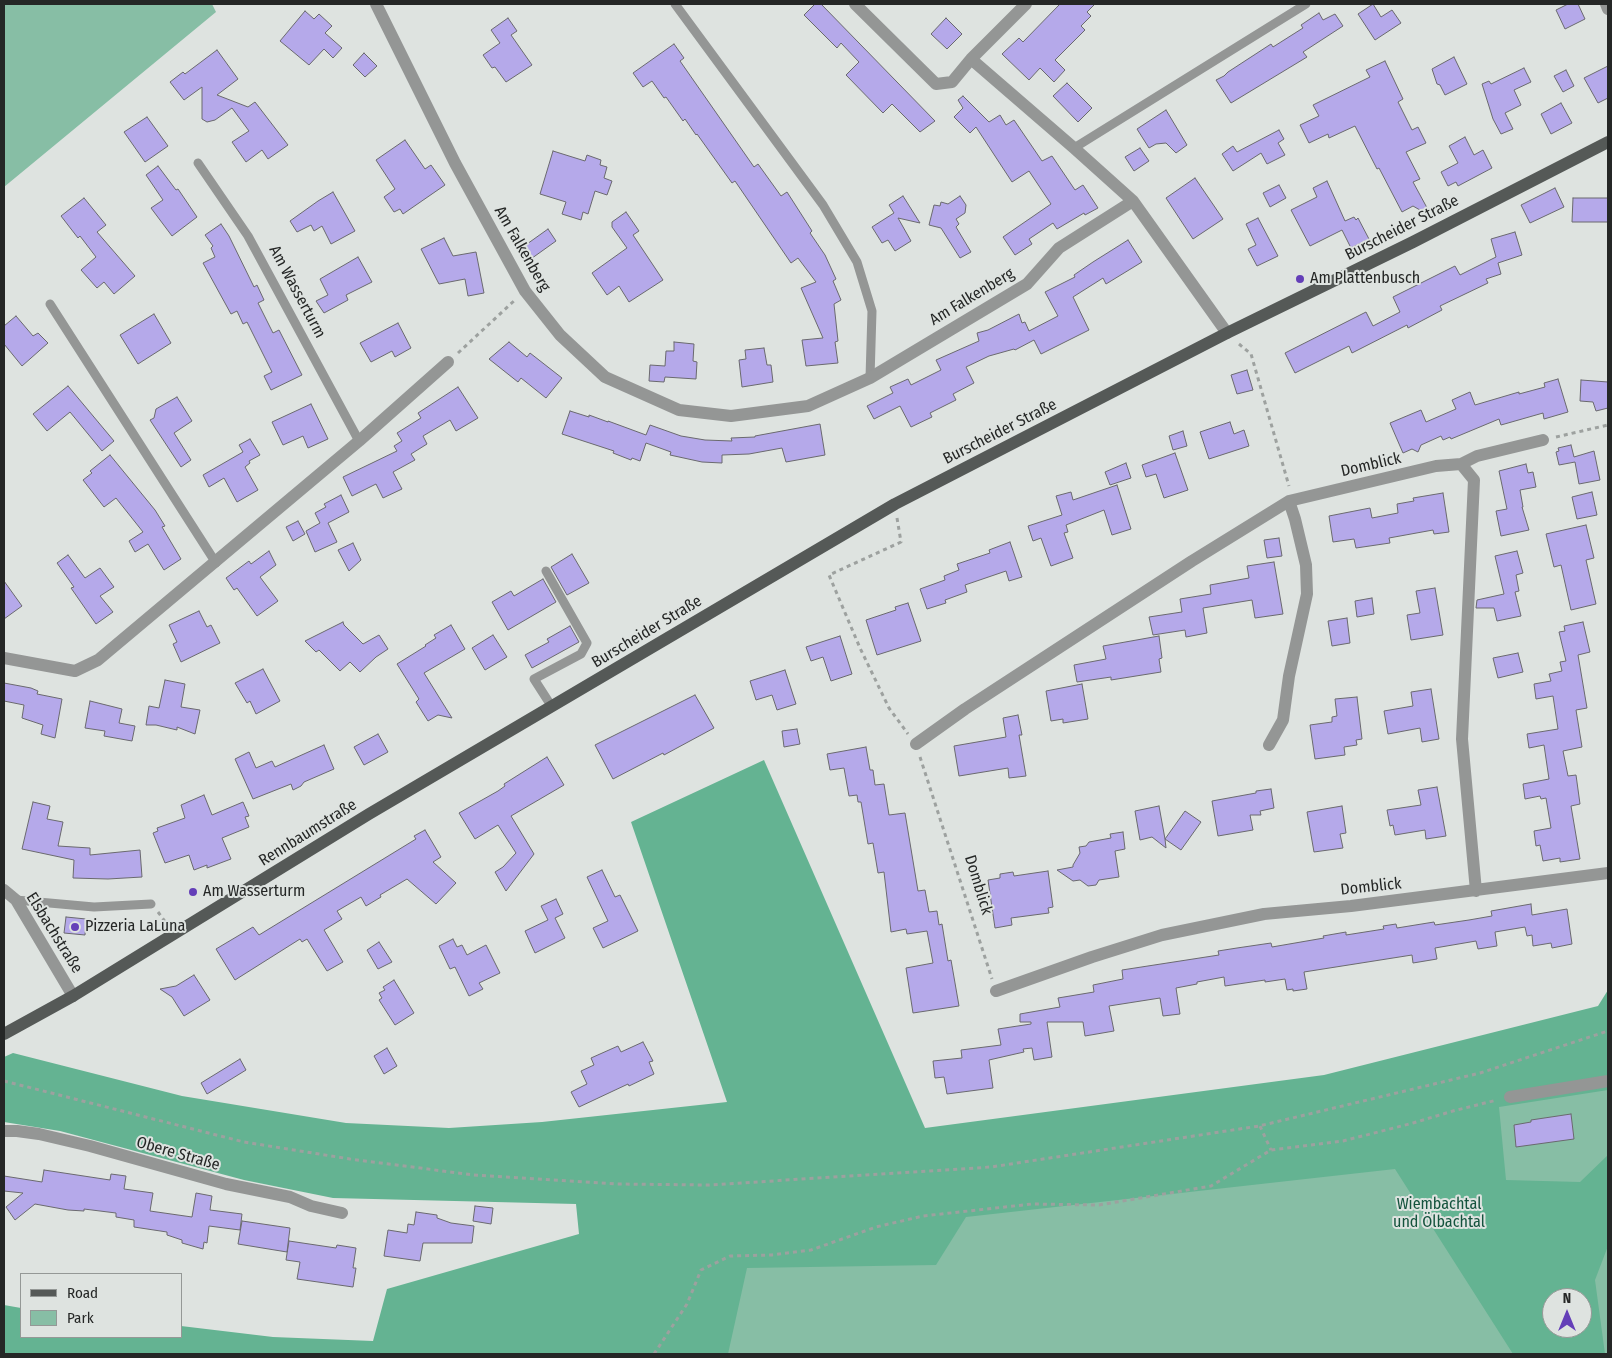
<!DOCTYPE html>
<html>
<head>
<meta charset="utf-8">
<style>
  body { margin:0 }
  #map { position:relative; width:1612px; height:1358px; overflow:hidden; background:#dee3e0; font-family:"Fira Sans Condensed",sans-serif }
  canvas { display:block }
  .frame { position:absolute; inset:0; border:5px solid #252726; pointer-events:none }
  .legend { position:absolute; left:20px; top:1273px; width:162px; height:65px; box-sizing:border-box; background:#dee3e0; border:1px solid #949896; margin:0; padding:6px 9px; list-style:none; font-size:15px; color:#252726 }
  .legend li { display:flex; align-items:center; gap:10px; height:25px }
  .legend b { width:25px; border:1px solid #949896 }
  .north { position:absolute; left:1542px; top:1288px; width:50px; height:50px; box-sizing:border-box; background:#dee3e0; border:1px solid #949896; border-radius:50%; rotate:0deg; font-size:14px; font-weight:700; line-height:20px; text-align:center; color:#252726 }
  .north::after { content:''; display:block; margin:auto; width:18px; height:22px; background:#643fb8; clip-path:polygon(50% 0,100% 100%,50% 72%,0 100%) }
</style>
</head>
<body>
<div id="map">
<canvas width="1612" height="1358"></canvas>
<div class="frame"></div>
<ul class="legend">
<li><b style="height:6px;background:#555957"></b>Road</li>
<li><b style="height:14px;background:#87bea5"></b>Park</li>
</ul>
<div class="north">N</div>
</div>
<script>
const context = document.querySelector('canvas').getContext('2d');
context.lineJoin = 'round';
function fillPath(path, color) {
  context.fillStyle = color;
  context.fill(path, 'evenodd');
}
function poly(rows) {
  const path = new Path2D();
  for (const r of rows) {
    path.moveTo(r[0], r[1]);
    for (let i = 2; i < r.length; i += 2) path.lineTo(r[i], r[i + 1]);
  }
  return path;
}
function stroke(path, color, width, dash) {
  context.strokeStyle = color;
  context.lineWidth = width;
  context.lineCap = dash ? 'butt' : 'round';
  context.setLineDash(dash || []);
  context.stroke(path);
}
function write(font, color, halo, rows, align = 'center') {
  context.font = font + ' "Fira Sans Condensed",sans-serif';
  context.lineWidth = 4;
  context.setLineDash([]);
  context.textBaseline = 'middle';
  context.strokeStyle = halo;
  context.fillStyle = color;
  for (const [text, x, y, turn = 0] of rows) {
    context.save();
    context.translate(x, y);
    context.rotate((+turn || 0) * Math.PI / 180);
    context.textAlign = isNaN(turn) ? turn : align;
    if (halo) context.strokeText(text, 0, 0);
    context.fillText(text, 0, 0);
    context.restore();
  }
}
fillPath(poly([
  [4,4,212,4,216,12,4,187],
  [1608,1019,1608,1354,706,1354,707,1269,972,1155],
  [1552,1298,1582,1298,1582,1328,1552,1328]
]), '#87bea5');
fillPath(poly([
  [764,760,925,1128,1324,1075,1598,1006,1608,990,1608,1090,1499,1107,1506,1180,1580,1182,1608,1155,1608,1246,1595,1280,1605,1354,1513,1354,1395,1169,966,1217,936,1265,747,1268,728,1354,4,1354,4,1305,21,1308,21,1337,181,1337,181,1326,273,1337,373,1341,387,1289,579,1234,576,1204,333,1198,244,1180,60,1131,4,1122,4,1057,13,1053,182,1096,346,1123,449,1128,542,1122,727,1102,631,822],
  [1552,1298,1582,1298,1582,1328,1552,1328]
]), '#64b392');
const building = poly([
  [815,4,821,4,935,121,920,132,892,104,883,113,846,75,859,62,841,43,837,48,804,15,815,4],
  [1060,4,1095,4,1087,12,1091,16,1081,26,1085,30,1055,60,1065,70,1054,82,1040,68,1029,80,1002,54,1019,38,1023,42,1060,4],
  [1373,4,1381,17,1392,10,1401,23,1375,40,1358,14,1373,4],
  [1568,4,1578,4,1585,19,1565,29,1556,10,1568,4],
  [305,11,314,19,319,14,332,26,325,33,342,48,333,58,324,49,309,65,280,41,305,11],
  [1319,13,1323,20,1335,14,1343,26,1303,52,1307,57,1231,103,1216,80,1224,76,1228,72,1271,44,1273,47,1303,28,1301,25,1319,13],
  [508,18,517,31,511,35,532,65,506,82,495,67,492,68,483,55,500,43,491,30,508,18],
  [946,18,962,34,947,49,931,34,946,18],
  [674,44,684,58,680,61,754,167,758,164,781,196,787,192,812,231,810,233,825,255,836,279,833,281,841,300,834,304,838,341,835,342,838,363,806,366,802,340,823,338,801,288,816,282,798,258,791,263,735,181,732,183,697,134,696,135,685,119,683,121,666,97,664,98,652,81,643,87,633,73,674,44],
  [217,50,238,79,217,95,248,107,255,102,288,145,268,159,262,150,246,162,232,142,249,131,232,108,215,120,207,122,202,119,202,87,184,100,170,82,183,72,185,74,217,50],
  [364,53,377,66,365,77,353,65,364,53],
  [1454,57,1467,84,1445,95,1440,85,1437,84,1432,69,1454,57],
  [1385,61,1403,99,1398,102,1412,130,1418,127,1426,143,1406,152,1420,179,1413,182,1432,217,1413,206,1402,212,1379,168,1377,169,1355,126,1329,138,1328,134,1309,143,1300,125,1319,116,1313,105,1370,77,1366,70,1385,61],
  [1608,66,1608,98,1598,103,1584,78,1608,66],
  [1524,68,1531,82,1514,90,1521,105,1505,113,1513,129,1501,134,1493,119,1482,84,1489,81,1491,84,1524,68],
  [1566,70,1574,86,1563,92,1554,76,1566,70],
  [1067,83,1092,108,1078,122,1053,96,1067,83],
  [963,96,989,122,1000,115,1006,125,1014,120,1042,161,1052,156,1075,190,1083,185,1098,208,1085,215,1084,213,1057,229,1053,223,1029,239,1032,244,1015,255,1003,237,1051,204,1029,171,1012,182,976,127,970,133,954,117,963,108,958,100,963,96],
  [1561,103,1572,123,1551,134,1541,114,1561,103],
  [1166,110,1187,145,1176,153,1166,143,1156,144,1149,148,1137,129,1166,110],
  [147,117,168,146,145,162,124,132,147,117],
  [1279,130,1284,139,1278,143,1285,155,1267,164,1261,153,1233,171,1222,154,1233,146,1237,152,1279,130],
  [1465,137,1474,155,1483,150,1492,168,1458,186,1456,182,1448,186,1441,172,1458,163,1449,146,1465,137],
  [405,140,425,169,431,165,445,185,403,214,400,209,394,212,384,197,395,189,376,160,405,140],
  [1140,148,1149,161,1134,171,1125,157,1140,148],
  [553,151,585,161,587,155,601,160,600,165,607,167,604,178,612,181,607,195,595,191,588,214,583,212,581,220,562,214,566,202,540,194,553,151],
  [158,166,176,190,178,189,197,217,172,236,151,208,163,200,146,175,158,166],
  [1195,178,1223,219,1193,239,1166,198,1195,178],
  [1327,181,1345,221,1354,217,1356,220,1358,218,1369,239,1351,248,1342,230,1310,246,1291,210,1317,197,1313,188,1327,181],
  [1279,185,1286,198,1270,207,1263,193,1279,185],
  [1555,188,1564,207,1530,223,1521,205,1555,188],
  [333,192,355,231,331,244,322,226,314,231,311,225,297,232,290,221,318,201,333,192],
  [903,196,920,223,898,218,911,241,895,251,888,240,882,243,872,227,894,213,889,205,903,196],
  [960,196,966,205,965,213,956,219,959,224,956,227,971,252,960,258,941,228,929,225,934,205,940,206,941,202,948,204,960,196],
  [84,198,106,225,97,232,135,276,114,294,104,282,97,288,81,270,96,257,80,236,78,238,61,216,84,198],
  [1573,198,1608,198,1608,222,1572,222,1573,198],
  [626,212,639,231,633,235,663,280,629,302,619,286,607,295,592,273,627,248,612,227,612,222,626,212],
  [1258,218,1278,256,1257,266,1248,249,1256,245,1246,224,1258,218],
  [221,224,229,236,254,287,257,285,264,300,258,303,273,333,279,330,302,375,271,390,264,376,272,372,247,322,243,324,237,311,231,314,203,263,215,257,211,248,213,246,205,235,221,224],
  [548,229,556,241,528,261,520,249,548,229],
  [1515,232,1522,255,1498,263,1501,274,1486,279,1488,283,1440,306,1442,310,1408,328,1407,325,1352,353,1349,346,1295,373,1285,353,1366,312,1373,326,1400,312,1393,297,1455,266,1460,275,1496,257,1491,239,1515,232],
  [444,238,453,256,476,252,484,293,468,296,465,279,439,284,421,249,444,238],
  [1128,240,1142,262,1106,284,1103,278,1073,297,1089,330,1041,354,1034,340,1015,350,1014,349,989,356,966,367,974,383,953,394,956,400,930,413,932,417,911,427,900,406,874,419,867,406,893,393,890,387,908,379,911,385,941,370,936,360,979,341,977,333,988,330,1019,314,1022,323,1025,322,1029,331,1058,316,1045,292,1075,277,1074,275,1093,262,1128,240],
  [358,257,372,282,346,295,348,300,324,313,316,301,328,295,320,279,358,257],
  [154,314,171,343,138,364,120,335,154,314],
  [16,316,33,336,38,333,48,343,22,366,4,344,4,326,16,316],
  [398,323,411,348,395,357,392,351,371,362,360,343,398,323],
  [509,342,527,357,530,353,562,378,546,398,521,378,518,382,489,359,509,342],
  [674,342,694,344,693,361,697,362,696,379,665,377,664,382,649,381,650,365,665,366,666,351,674,351,674,342],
  [764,348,767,365,771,365,773,382,742,387,739,360,746,359,745,350,764,348],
  [1247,370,1253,390,1237,394,1231,375,1247,370],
  [1558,379,1568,412,1544,419,1543,413,1501,425,1499,419,1451,439,1450,437,1443,440,1441,436,1421,445,1418,452,1412,449,1403,453,1390,423,1421,410,1426,422,1456,409,1452,400,1470,392,1475,405,1519,392,1519,394,1545,387,1544,383,1558,379],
  [1581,380,1608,382,1608,408,1596,411,1593,402,1580,401,1581,380],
  [68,386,114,441,102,451,70,412,47,431,33,414,68,386],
  [458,387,478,418,456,431,450,420,423,436,427,444,411,454,415,460,393,472,402,489,383,498,376,484,352,496,343,477,397,451,394,446,402,441,397,433,421,418,418,413,458,387],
  [177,397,192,421,174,433,191,460,181,467,150,420,154,418,156,409,177,397],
  [311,404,328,439,308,448,303,436,283,445,272,422,311,404],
  [570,411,589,417,589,415,608,422,608,421,646,435,650,425,681,436,705,440,732,441,731,438,755,437,755,436,820,424,825,455,786,462,782,448,749,454,722,455,722,463,702,462,670,455,671,452,646,443,640,461,632,458,631,460,613,453,614,451,562,434,570,411],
  [1230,422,1234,434,1244,430,1249,446,1209,459,1200,432,1230,422],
  [1183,431,1187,446,1173,450,1169,436,1183,431],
  [250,439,260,455,249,461,250,463,245,467,258,490,237,502,224,478,209,487,203,475,243,452,239,445,250,439],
  [1571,445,1574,457,1594,451,1600,480,1579,484,1575,462,1559,465,1556,452,1559,451,1558,448,1571,445],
  [1175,453,1188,490,1164,498,1156,474,1146,477,1142,465,1175,453],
  [110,455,155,510,165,526,162,527,181,559,164,570,148,544,135,552,129,541,143,532,116,498,104,507,83,480,92,473,90,471,110,455],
  [1126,463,1131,478,1110,485,1105,472,1126,463],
  [1526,464,1528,473,1533,472,1536,487,1520,490,1523,507,1522,507,1529,530,1501,536,1496,511,1507,509,1499,471,1526,464],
  [1117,485,1131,529,1112,535,1104,510,1066,525,1068,532,1064,533,1073,558,1051,566,1041,538,1033,541,1028,526,1062,515,1056,496,1071,492,1073,500,1117,485],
  [1592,492,1597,515,1577,519,1572,497,1592,492],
  [1443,493,1449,532,1434,534,1433,530,1389,538,1390,543,1356,548,1354,539,1333,542,1329,516,1370,508,1372,518,1398,513,1397,504,1414,501,1413,498,1443,493],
  [341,495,349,512,328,523,337,542,315,552,306,531,320,523,315,513,326,507,324,504,341,495],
  [298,521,305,534,293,541,286,527,298,521],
  [1586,525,1594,558,1586,560,1596,604,1571,610,1561,565,1554,567,1546,534,1586,525],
  [1279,538,1282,556,1267,558,1264,540,1279,538],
  [1010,542,1022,577,1009,581,1006,571,965,585,967,592,945,600,946,603,927,609,920,589,945,580,944,576,959,570,957,564,990,553,989,550,1010,542],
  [353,543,361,560,349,571,338,550,353,543],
  [269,551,276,565,260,577,278,601,257,616,237,588,234,590,226,578,249,561,251,564,269,551],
  [1517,551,1523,573,1516,575,1519,591,1515,592,1521,616,1497,621,1494,608,1476,608,1477,600,1504,594,1495,556,1517,551],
  [572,554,589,583,567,595,551,567,572,554],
  [68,555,85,578,100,568,114,587,100,596,113,612,96,624,71,588,74,587,57,563,68,555],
  [1274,562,1283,614,1255,618,1252,600,1203,608,1207,633,1186,637,1185,630,1153,635,1149,617,1182,612,1180,599,1211,594,1210,585,1249,578,1247,566,1274,562],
  [543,579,556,602,508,630,492,602,511,591,514,596,543,579],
  [4,581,22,606,4,619,4,581],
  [1435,588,1443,635,1411,640,1407,615,1420,613,1416,591,1435,588],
  [1372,598,1374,614,1357,617,1355,601,1372,598],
  [908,603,921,641,877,655,866,620,896,610,895,607,908,603],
  [199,611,207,627,211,625,220,643,181,662,173,644,177,642,169,625,199,611],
  [1347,618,1350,643,1332,646,1328,621,1347,618],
  [343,622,344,625,363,644,379,635,388,649,376,657,360,672,350,662,340,671,319,650,316,652,305,641,343,622],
  [1583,622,1590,652,1578,655,1587,708,1576,710,1582,747,1563,751,1568,776,1576,775,1580,804,1571,806,1580,859,1560,862,1560,858,1543,861,1540,845,1536,846,1534,831,1551,828,1546,798,1541,799,1540,796,1525,799,1523,784,1549,779,1544,745,1529,748,1527,734,1558,729,1553,696,1536,699,1534,684,1551,681,1549,674,1562,671,1560,662,1566,661,1559,632,1565,631,1564,626,1583,622],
  [451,625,465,649,424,673,452,718,438,715,428,721,416,702,419,699,397,664,426,646,425,645,436,638,434,635,451,625],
  [570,626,579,642,532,668,525,655,549,642,547,639,570,626],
  [493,635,507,657,485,670,472,648,493,635],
  [840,636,852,674,831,681,823,657,811,661,806,647,840,636],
  [1159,636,1162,658,1159,659,1161,672,1111,680,1111,677,1077,682,1074,665,1106,659,1103,646,1159,636],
  [1518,653,1523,672,1498,678,1493,658,1518,653],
  [263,669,280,701,256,714,250,701,247,703,235,683,263,669],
  [785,670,796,704,777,710,772,695,756,700,750,681,785,670],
  [165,680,185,684,181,707,200,710,195,734,177,727,177,730,156,725,146,725,149,706,159,708,165,680],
  [4,683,31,688,38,691,37,694,62,699,55,738,41,734,43,725,22,718,24,705,4,701,4,683],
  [1082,684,1088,719,1063,723,1063,719,1051,721,1046,691,1082,684],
  [1431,689,1439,739,1422,742,1420,728,1388,734,1384,711,1413,706,1411,692,1431,689],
  [695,695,714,728,664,755,663,753,613,779,595,745,695,695],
  [1357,697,1362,739,1356,740,1357,745,1344,747,1345,755,1315,759,1310,725,1332,722,1332,717,1337,716,1335,699,1357,697],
  [90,701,122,709,119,723,135,726,132,741,104,736,105,731,85,728,90,701],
  [1018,715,1022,735,1019,735,1026,776,1009,778,1008,768,959,776,954,746,1006,737,1003,718,1018,715],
  [797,729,800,744,784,747,782,731,797,729],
  [378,734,388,752,364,765,354,747,378,734],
  [324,745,334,769,304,782,301,786,293,790,291,784,253,799,235,759,249,752,256,768,272,761,275,767,324,745],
  [866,747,870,770,873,770,875,785,884,784,889,815,905,813,918,891,925,890,929,912,937,911,939,925,942,924,948,961,951,960,959,1006,913,1013,906,968,933,963,927,931,907,934,906,929,891,932,884,872,878,873,873,843,868,844,861,802,858,802,857,795,849,796,844,768,830,770,827,754,866,747],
  [547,757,564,785,511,816,534,854,506,891,495,872,503,867,516,853,498,825,475,839,459,813,498,791,505,786,504,784,547,757],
  [1437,787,1446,836,1426,839,1425,830,1395,835,1393,825,1390,826,1387,810,1421,805,1418,790,1437,787],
  [1271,789,1274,808,1260,811,1261,815,1250,815,1253,830,1218,836,1212,801,1256,793,1256,791,1271,789],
  [204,795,212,815,243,802,249,816,245,817,249,827,222,838,231,859,207,868,207,865,194,870,189,855,165,863,153,833,158,831,157,828,185,818,181,805,204,795],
  [33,802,50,806,47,819,63,822,58,846,90,848,90,855,140,850,142,877,108,879,73,878,74,860,22,849,33,802],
  [1159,806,1165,839,1185,811,1201,822,1181,850,1165,839,1166,848,1152,837,1140,840,1135,811,1159,806],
  [1342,806,1346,833,1340,834,1343,848,1314,852,1307,812,1342,806],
  [425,830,441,857,433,862,456,883,436,904,407,879,380,895,381,897,366,906,361,897,337,911,342,919,324,930,343,962,327,971,307,939,302,942,300,939,235,980,216,949,253,927,259,935,416,839,414,836,425,830],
  [1123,832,1125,849,1115,851,1119,877,1099,880,1096,885,1088,886,1080,880,1073,881,1057,870,1073,867,1073,865,1080,853,1079,847,1086,846,1089,842,1111,838,1110,834,1123,832],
  [602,870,615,897,620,895,638,931,603,948,593,928,608,921,587,877,602,870],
  [1048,871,1053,907,1048,908,1049,913,1011,918,1012,925,995,928,988,880,1000,878,1000,874,1013,872,1014,876,1048,871],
  [556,899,563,914,555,918,565,938,535,953,525,931,548,920,541,906,556,899],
  [1531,904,1532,915,1567,909,1572,944,1552,948,1551,943,1533,946,1532,935,1527,936,1525,927,1495,932,1497,946,1478,949,1476,941,1435,948,1437,959,1413,963,1412,955,1304,972,1307,989,1293,991,1293,989,1287,990,1285,979,1265,982,1265,980,1225,986,1224,977,1197,982,1197,984,1176,988,1180,1014,1163,1016,1160,998,1109,1006,1114,1031,1085,1036,1083,1022,1047,1022,1052,1057,1034,1060,1032,1048,1023,1049,1024,1052,989,1060,993,1088,947,1094,944,1077,935,1078,933,1061,962,1058,961,1050,1001,1045,998,1029,1031,1024,1031,1022,1020,1022,1020,1014,1060,1007,1058,998,1094,992,1093,985,1123,979,1122,970,1219,955,1218,951,1237,948,1271,943,1272,947,1324,938,1323,936,1346,932,1346,935,1384,929,1383,926,1396,924,1397,928,1434,922,1435,925,1469,920,1492,916,1491,911,1531,904],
  [66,917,86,919,85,935,64,933,66,917],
  [453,939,457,947,462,945,467,955,486,945,500,973,479,983,483,989,469,996,455,967,450,969,439,946,453,939],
  [379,942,392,962,378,969,367,950,379,942],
  [194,975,210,1000,184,1016,172,997,160,989,176,986,194,975],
  [394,980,414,1013,395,1025,379,1000,382,998,379,993,385,990,383,987,394,980],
  [643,1042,653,1061,649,1062,654,1074,629,1086,628,1084,579,1107,571,1092,587,1084,581,1071,594,1065,591,1058,618,1046,621,1052,643,1042],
  [387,1048,397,1066,384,1074,374,1056,387,1048],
  [240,1059,246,1070,207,1094,201,1083,240,1059],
  [1571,1114,1574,1139,1516,1147,1514,1125,1531,1122,1531,1120,1571,1114],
  [44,1170,110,1180,111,1174,126,1176,124,1189,153,1193,150,1211,192,1217,196,1193,212,1196,210,1210,242,1214,240,1230,209,1226,207,1243,204,1242,203,1249,182,1243,182,1240,167,1235,167,1232,134,1227,134,1220,116,1217,116,1213,84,1209,84,1211,68,1210,35,1204,15,1220,6,1207,23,1193,4,1191,4,1176,42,1182,44,1170],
  [475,1206,493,1208,491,1224,473,1221,475,1206],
  [416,1212,437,1215,437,1218,451,1223,474,1226,472,1243,423,1243,420,1261,384,1256,388,1230,407,1233,408,1224,414,1225,416,1212],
  [242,1221,290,1228,287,1252,238,1244,242,1221],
  [289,1241,336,1248,337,1245,356,1248,353,1268,356,1268,353,1287,297,1279,300,1262,286,1260,289,1241]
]);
fillPath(building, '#b5a9ea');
stroke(building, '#6a696e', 1);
stroke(poly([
  [1239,344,1251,354,1289,486],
  [458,353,515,300],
  [1556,437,1608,425],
  [897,518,901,542,829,575,860,648,889,708,908,734],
  [920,757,992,979],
  [158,912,166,923],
  [4,1081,244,1142,350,1159,474,1175,617,1184,709,1185,991,1167,1259,1126,1480,1073,1608,1031],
  [1260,1126,1271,1150],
  [654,1354,687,1304,701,1270,730,1256,772,1255,811,1250,876,1227,923,1216,1032,1204,1099,1205,1211,1186,1271,1150,1343,1141,1413,1123,1453,1111,1497,1100]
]), '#9da19f', 3, [4, 4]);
stroke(poly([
  [675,4,823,205,857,262,872,311,870,378],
  [1074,148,1306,4],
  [198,163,248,236,359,441],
  [50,304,216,563],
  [546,571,587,643,581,654,534,679,552,707],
  [16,900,94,907,151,904]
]), '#949695', 9);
stroke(poly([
  [376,4,455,163,525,291,560,335,605,377,679,410,731,416,808,406,870,378,1027,284,1059,248,1133,201],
  [855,4,936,84,952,82,971,59,1074,148,1133,201,1227,333],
  [1606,4,1608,9],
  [971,59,1026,4],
  [1461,464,1477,456,1543,440],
  [4,658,75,671,98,660,359,441,448,362],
  [916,744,965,709,1192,561,1289,501,1436,466,1461,464,1474,480,1462,739,1476,891],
  [1269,745,1283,720,1289,676,1307,594,1306,565,1295,519,1289,501],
  [4,890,16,900,73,996],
  [996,991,1092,957,1162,935,1264,914,1351,906,1608,873],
  [1510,1097,1608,1081],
  [4,1131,17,1131,39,1134,90,1146,226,1184,290,1197,311,1206,342,1213]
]), '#949695', 12);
stroke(poly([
  [4,1034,73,996,369,814,895,504,1227,333,1413,242,1608,142]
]), '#555957', 12);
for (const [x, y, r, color] of [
  [1300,279,5,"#643fb8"],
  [193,892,5,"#643fb8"],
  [75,927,5,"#643fb8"]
]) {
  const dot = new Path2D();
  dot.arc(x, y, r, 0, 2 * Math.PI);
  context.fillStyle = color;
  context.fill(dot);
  stroke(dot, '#dee3e0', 2);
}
write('16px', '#252726', '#dee3e0', [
  ["Burscheider Straße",1402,228,-27],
  ["Am Falkenberg",522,249,60],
  ["Am Wasserturm",297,292,62],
  ["Am Falkenberg",972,297,-31],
  ["Burscheider Straße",1000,432,-27],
  ["Domblick",1371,465,-13],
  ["Burscheider Straße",647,632,-31],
  ["Rennbaumstraße",308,833,-32],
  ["Domblick",978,885,73],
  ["Domblick",1371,887,-6],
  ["Elsbachstraße",54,933,58],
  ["Obere Straße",178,1154,16]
]);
write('16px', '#252726', '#dee3e0', [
  ["Am Plattenbusch",1310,279],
  ["Am Wasserturm",203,892],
  ["Pizzeria LaLuna",85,927]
], 'left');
write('16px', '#14533d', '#dee3e0', [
  ["Wiembachtal",1439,1205],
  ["und Ölbachtal",1439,1223]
]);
</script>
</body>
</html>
